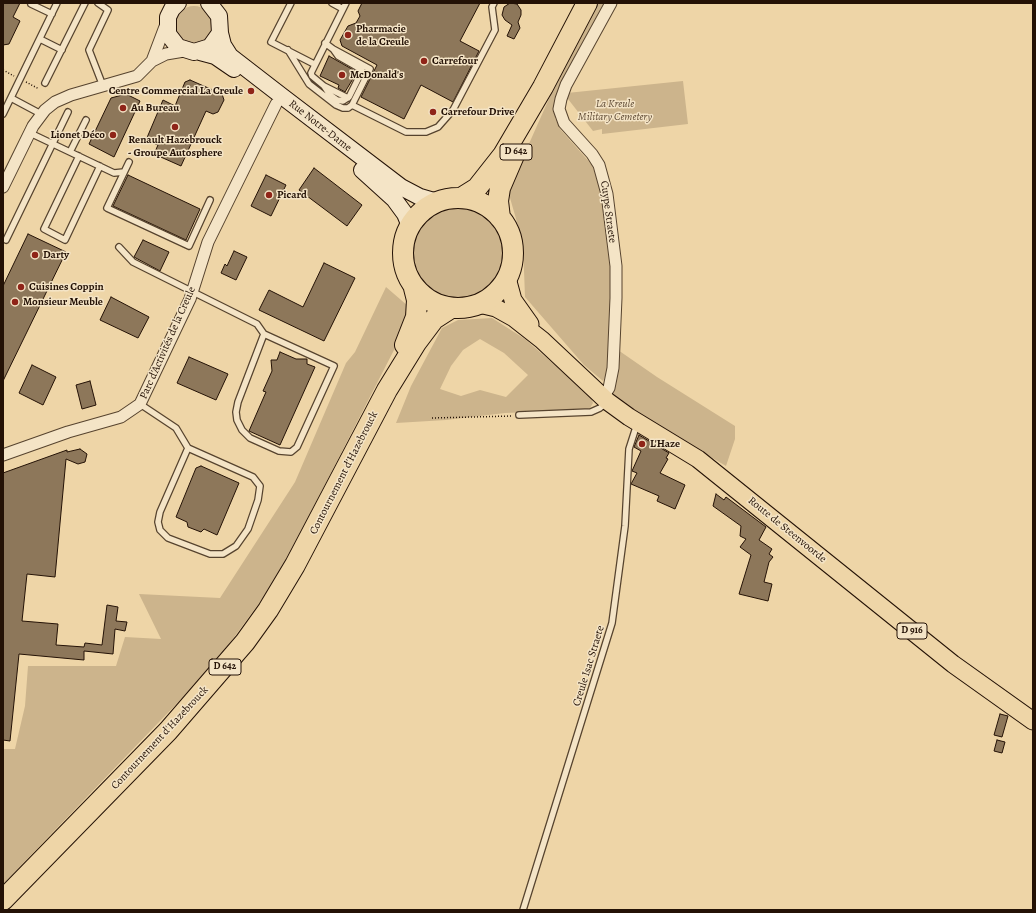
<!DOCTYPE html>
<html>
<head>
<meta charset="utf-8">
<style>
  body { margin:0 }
  #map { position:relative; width:1036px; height:913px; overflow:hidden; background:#eed5a7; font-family:Alegreya,serif }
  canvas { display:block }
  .frame { position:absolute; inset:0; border:4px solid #241206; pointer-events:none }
</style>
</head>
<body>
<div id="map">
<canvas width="1036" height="913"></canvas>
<div class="frame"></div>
</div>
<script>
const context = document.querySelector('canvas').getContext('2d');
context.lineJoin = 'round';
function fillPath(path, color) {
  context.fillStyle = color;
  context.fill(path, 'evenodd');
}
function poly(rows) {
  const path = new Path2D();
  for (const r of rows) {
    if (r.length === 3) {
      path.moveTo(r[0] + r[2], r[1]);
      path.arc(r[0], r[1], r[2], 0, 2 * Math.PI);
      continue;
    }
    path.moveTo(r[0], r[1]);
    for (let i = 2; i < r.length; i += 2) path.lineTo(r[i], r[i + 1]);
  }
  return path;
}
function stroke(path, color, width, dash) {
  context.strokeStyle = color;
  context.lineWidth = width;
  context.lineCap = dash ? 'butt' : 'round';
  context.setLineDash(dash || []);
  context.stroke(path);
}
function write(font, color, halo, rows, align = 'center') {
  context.font = font + ' Alegreya,serif';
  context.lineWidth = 3;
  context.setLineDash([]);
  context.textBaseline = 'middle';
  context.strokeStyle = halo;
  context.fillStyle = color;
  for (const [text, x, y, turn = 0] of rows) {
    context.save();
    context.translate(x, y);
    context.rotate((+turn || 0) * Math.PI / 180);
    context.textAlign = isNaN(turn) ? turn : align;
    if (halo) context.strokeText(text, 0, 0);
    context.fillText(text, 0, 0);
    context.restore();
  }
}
fillPath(poly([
  [597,3,608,3,557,100,555,118,561,130,592,165,598,181,603,203,611,259,611,346,607,373,603,381,584,365,525,297,523,243,508,191,564,65],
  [194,25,19],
  [683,81,688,124,602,134,602,129,593,131,568,99,567,94,567,93],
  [458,253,48],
  [386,287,408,306,405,320,394,350,276,580,213,666,3,884,3,749,15,749,25,706,28,666,116,666,125,637,161,639,139,594,220,598,295,482,346,363,355,352],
  [492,318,525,339,591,397,593,403,590,408,585,410,505,413,446,420,396,423,411,386,442,328,458,320],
  [480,339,504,353,528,375,506,397,480,390,461,396,440,389,451,366,463,350],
  [618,350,657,377,735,426,735,439,726,466,643,417,611,395]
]), '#ccb48c');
const building = poly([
  [3,3,20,3,13,17,20,21,9,44,3,45,3,3],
  [362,3,480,3,460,41,479,51,453,102,421,85,404,119,361,97,377,65,342,46,340,40,348,26,356,23,360,16,358,11,362,3],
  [510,3,517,4,521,10,521,15,518,22,520,28,514,39,507,36,512,25,505,20,502,15,504,7,510,3],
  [329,56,357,72,345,92,338,88,339,85,320,76,329,56],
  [190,80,222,94,224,100,218,112,213,114,206,111,181,166,154,154,158,145,146,140,163,100,175,106,185,82,190,80],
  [126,94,140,101,114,157,89,144,111,98,126,94],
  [314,168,362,205,347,226,299,190,314,168],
  [128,175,200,209,186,240,113,206,128,175],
  [266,175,286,185,271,216,251,206,266,175],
  [28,234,66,252,3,381,3,286,28,234],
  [143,240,169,252,160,271,134,257,143,240],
  [234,251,247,257,236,280,221,273,225,264,227,266,234,251],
  [324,263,355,278,324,341,259,310,269,290,303,307,324,263],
  [111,297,149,317,138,338,100,320,111,297],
  [280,352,296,359,307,359,307,364,315,367,280,445,249,431,266,392,263,391,272,371,271,360,277,360,280,352],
  [189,357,228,374,216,400,177,383,189,357],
  [32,365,56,377,43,405,19,393,32,365],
  [90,381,96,405,82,409,76,385,90,381],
  [639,435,669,453,666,458,668,459,660,473,685,485,675,509,657,501,659,496,631,484,637,473,632,471,641,451,634,447,639,435],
  [80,449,87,454,85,462,78,464,66,459,55,577,27,574,22,621,58,624,56,645,84,647,85,643,102,645,107,605,118,607,116,621,127,622,125,631,115,629,113,654,84,651,84,660,19,654,10,741,3,740,3,473,67,450,67,452,80,449],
  [201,466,239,483,217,535,204,529,201,532,188,527,187,522,176,517,196,468,201,466],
  [716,494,724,500,726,497,766,527,759,540,772,549,769,554,773,557,769,562,764,582,772,584,768,601,739,594,751,555,740,547,746,539,740,536,741,526,713,506,716,494],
  [1000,714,1008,716,1002,737,994,735,1000,714],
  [997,740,1005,742,1002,753,994,751,997,740]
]);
fillPath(building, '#8d775a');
stroke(building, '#241206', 1);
const lane = poly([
  [98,3,108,10,89,50,103,86],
  [291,3,271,42,314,64],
  [332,3,343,9],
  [31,4,52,14],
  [40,39,62,50],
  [333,49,338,56,359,68,362,71,349,97,343,101,337,100,330,95,324,86,312,76,311,73,346,3],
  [288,50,309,84,336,105,343,108,348,108,352,105,370,69,333,49,325,43],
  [45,83,85,3],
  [324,86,348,98],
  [11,98,41,114],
  [352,105,406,132,426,132,438,127,453,110,495,30,492,7,494,3],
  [3,114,57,3],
  [30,133,114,173,124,172],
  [70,152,86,120],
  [79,156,44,229,65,240,100,166],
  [129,162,107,208,189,246,210,200],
  [6,240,68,112],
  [119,247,133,262,257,324,264,334,334,366,297,447,291,452,279,451,250,438,242,430,237,420,236,412,238,402,264,334],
  [140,404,176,428,188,448,160,512,158,522,160,530,168,538,210,554,223,554,236,546,248,529,258,500,260,486,253,477,188,448],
  [519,415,591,412,600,408,606,403],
  [523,910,612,623,625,526,629,449,637,424]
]);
const street = poly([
  [152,61,166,54,184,51],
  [3,187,33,126,45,110,55,102,71,95,137,76,152,61,166,24],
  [603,397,609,388,613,368,616,298,616,266,607,194,599,165,592,154,564,123,559,109,561,99,566,85,611,3],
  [3,455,68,432,121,417,140,404,190,299,208,242,276,104]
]);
const secondary = poly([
  [178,3,172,9,168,17,168,34,178,47,194,52,210,47,220,33,219,16,209,3],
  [220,33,223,45,230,56,283,97,401,187,420,197,437,202],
  [200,52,215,56,234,69],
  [362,170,394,199,405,214,410,226]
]);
const primary = poly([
  [507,278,513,300,530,324],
  [479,304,496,308,514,318,542,340,607,401,629,417,698,459,953,664,1033,721]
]);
const highway = poly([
  [458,253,55],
  [461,198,477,188,503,155,543,87,587,3],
  [500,218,498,201,500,188,515,153],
  [405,345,416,317,417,300,414,288],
  [3,900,168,731,245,642,268,610,295,565,387,390,416,343,434,319,451,308]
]);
stroke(lane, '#56432e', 8);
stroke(street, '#56432e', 13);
stroke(secondary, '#241206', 18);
stroke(primary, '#241206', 19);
stroke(highway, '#241206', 22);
stroke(poly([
  [3,70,14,76],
  [26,82,39,89],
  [432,418,512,416]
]), '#241206', 1.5, [1, 2]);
stroke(lane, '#f4e4c6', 5.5);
stroke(street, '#f4e4c6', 11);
stroke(secondary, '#f4e4c6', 16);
stroke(primary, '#eed5a7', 17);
stroke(highway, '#eed5a7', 20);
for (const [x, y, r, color] of [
  [348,35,4,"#8f2418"],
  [424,61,4,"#8f2418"],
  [342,75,4,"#8f2418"],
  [251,91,4,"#8f2418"],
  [123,108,4,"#8f2418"],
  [433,112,4,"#8f2418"],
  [175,127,4,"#8f2418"],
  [113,135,4,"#8f2418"],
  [269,195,4,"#8f2418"],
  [35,255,4,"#8f2418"],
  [21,287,4,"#8f2418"],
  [15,302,4,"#8f2418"],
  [642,444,4,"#8f2418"]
]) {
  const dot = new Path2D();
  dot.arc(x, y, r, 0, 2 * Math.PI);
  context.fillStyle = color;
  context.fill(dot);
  stroke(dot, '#f4e4c6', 1.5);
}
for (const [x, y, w] of [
  [516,152,32],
  [912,631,30],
  [225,667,32]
]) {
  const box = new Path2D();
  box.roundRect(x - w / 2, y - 8, w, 16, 3);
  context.fillStyle = '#f4e4c6';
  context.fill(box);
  stroke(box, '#241206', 1);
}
write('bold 10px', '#241206', null, [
  ["D 642",516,152],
  ["D 916",912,631],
  ["D 642",225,667]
]);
write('bold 11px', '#241206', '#f4e4c6', [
  ["Pharmacie",356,29],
  ["de la Creule",356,42],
  ["Carrefour",432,61],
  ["McDonald's",350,75],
  ["Centre Commercial La Creule",243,91,"right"],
  ["Au Bureau",131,108],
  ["Carrefour Drive",441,112],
  ["Lionet Déco",105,135,"right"],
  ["Renault Hazebrouck",175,140,"center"],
  ["- Groupe Autosphere",175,153,"center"],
  ["Picard",277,195],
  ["Darty",43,255],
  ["Cuisines Coppin",29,287],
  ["Monsieur Meuble",23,302],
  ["L'Haze",650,444]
], 'left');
write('italic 11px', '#5f4b35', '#f4e4c6', [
  ["La Kreule",615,104],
  ["Military Cemetery",615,117]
]);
write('11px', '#241206', '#f4e4c6', [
  ["Rue Notre-Dame",320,126,38],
  ["Cuype Straete",608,212,82],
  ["Parc d'Activités de la Creule",168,343,-66],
  ["Contournement d'Hazebrouck",344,473,-63],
  ["Route de Steenvoorde",787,530,39],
  ["Creule Isac Straete",589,666,-73],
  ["Contournement d'Hazebrouck",160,738,-47]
]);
</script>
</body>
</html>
